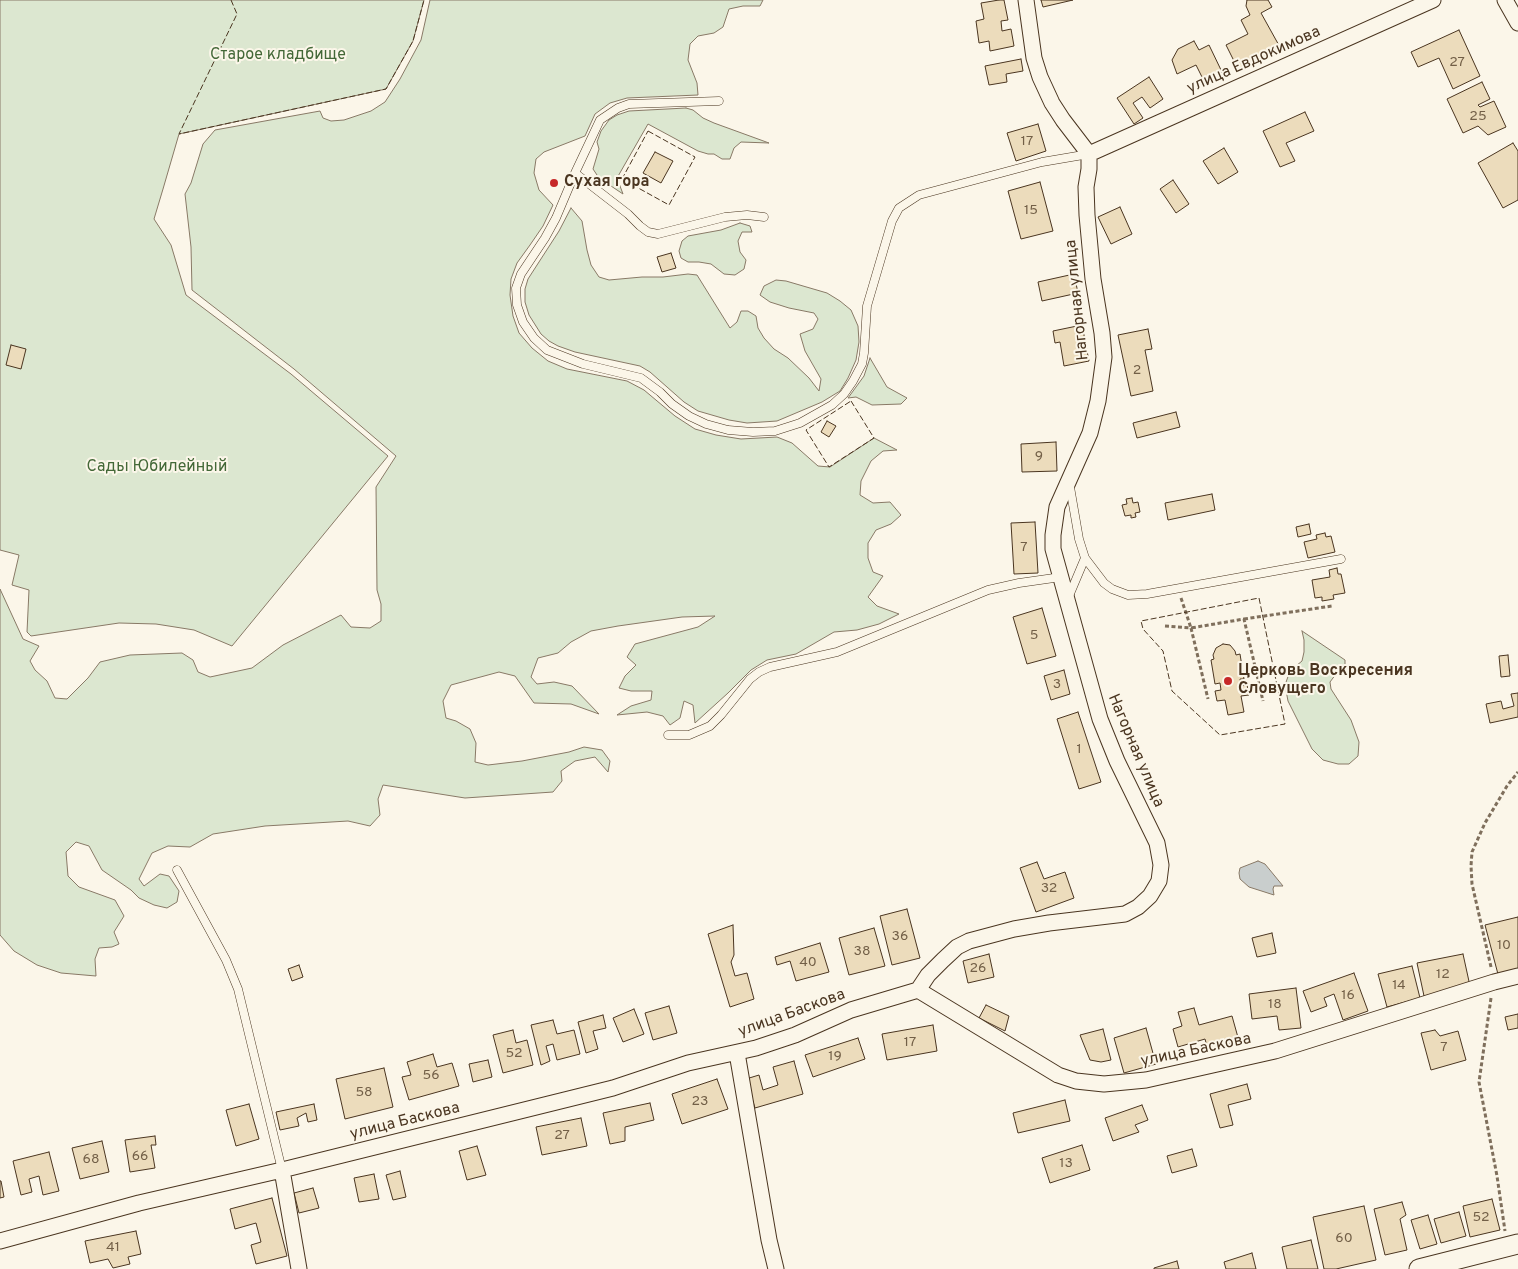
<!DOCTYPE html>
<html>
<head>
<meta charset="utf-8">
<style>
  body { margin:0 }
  canvas { display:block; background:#fbf6e9 }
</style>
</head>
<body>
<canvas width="1518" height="1269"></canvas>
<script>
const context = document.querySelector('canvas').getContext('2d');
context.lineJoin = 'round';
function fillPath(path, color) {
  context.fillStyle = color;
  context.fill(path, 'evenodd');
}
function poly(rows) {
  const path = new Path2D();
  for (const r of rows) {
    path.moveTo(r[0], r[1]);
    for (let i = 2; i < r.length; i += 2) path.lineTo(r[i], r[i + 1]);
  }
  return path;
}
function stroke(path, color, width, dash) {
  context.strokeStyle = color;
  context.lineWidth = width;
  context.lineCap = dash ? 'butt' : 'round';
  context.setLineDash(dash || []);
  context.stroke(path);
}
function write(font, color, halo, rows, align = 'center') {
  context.font = font + ' Overpass,sans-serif';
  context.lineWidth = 4;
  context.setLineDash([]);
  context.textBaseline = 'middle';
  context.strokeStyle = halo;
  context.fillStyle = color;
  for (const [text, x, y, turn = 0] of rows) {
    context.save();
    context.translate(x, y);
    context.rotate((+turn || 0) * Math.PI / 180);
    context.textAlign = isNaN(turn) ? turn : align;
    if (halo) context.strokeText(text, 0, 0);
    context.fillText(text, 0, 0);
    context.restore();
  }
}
const green = poly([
  [0,0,424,0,413,41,386,89,179,134,163,189,154,219,171,245,186,295,291,374,388,456,232,646,194,630,156,624,119,623,31,636,27,632,29,590,12,585,19,555,0,550,0,0],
  [430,0,763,0,760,6,743,6,729,9,723,27,714,33,698,36,690,44,688,60,697,83,698,95,627,98,610,103,595,114,585,136,544,152,536,159,534,173,539,190,553,205,543,226,530,245,517,263,511,279,510,295,513,316,519,333,532,348,548,361,567,369,627,381,644,390,675,416,695,429,716,435,741,439,777,437,792,443,818,466,830,467,874,438,897,450,883,451,871,461,861,481,860,495,873,503,890,502,901,515,891,524,876,530,868,543,868,558,873,572,883,576,868,597,877,606,899,614,879,624,857,630,834,632,796,654,767,660,751,670,728,693,695,723,693,705,684,701,680,718,670,725,663,716,647,712,617,715,631,706,651,700,652,691,631,691,619,688,625,676,636,665,627,657,635,644,698,627,715,616,682,617,618,626,591,631,571,642,558,653,538,658,531,677,537,684,554,682,572,686,599,714,571,704,534,703,515,676,499,672,451,685,443,701,446,718,456,721,470,729,476,743,475,762,488,765,522,761,569,752,584,747,602,750,610,761,608,772,595,757,575,761,561,771,562,781,553,792,465,798,383,785,378,799,380,815,370,826,348,821,265,826,213,834,190,847,168,846,152,853,139,879,144,886,160,874,169,876,179,891,177,902,167,908,154,905,139,898,131,890,102,870,89,846,76,842,66,852,68,876,79,887,115,900,124,916,114,932,119,944,112,947,99,948,95,959,96,976,61,973,37,965,14,951,0,935,0,589,23,639,39,646,30,661,35,670,47,681,55,698,67,699,88,678,100,662,130,655,182,653,193,660,198,672,210,677,252,668,283,645,341,615,351,627,370,628,381,621,381,604,377,590,376,487,396,456,294,369,192,290,191,247,185,194,191,183,203,144,215,130,320,111,323,118,331,121,344,120,371,111,385,102,400,79,421,40,430,0],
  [686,108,693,110,703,118,714,123,769,143,741,142,734,148,730,159,722,159,714,154,708,154,698,151,648,124,617,178,623,194,599,178,593,169,599,149,597,142,601,131,609,120,617,115,629,111,686,108],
  [571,208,582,221,587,250,591,265,599,277,609,280,642,277,663,277,688,274,697,275,730,328,737,322,741,311,748,311,756,316,758,328,764,338,774,349,788,358,809,378,819,391,821,379,805,351,800,334,813,329,818,319,814,313,789,308,770,302,760,295,764,286,776,280,786,281,827,293,840,301,851,310,858,326,859,342,856,360,848,378,840,391,822,402,777,421,747,423,729,420,698,411,684,402,650,372,640,366,575,352,558,346,549,341,541,334,529,315,525,302,525,289,528,279,559,231,571,208],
  [740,223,750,226,752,232,742,232,738,241,740,252,746,260,744,269,735,275,724,274,711,264,699,262,688,262,681,258,679,251,682,241,688,236,721,230,740,223],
  [870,358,887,387,907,398,901,404,872,405,856,397,848,398,864,376,870,358],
  [1302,631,1345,660,1345,666,1336,674,1330,682,1331,689,1351,720,1359,742,1358,756,1349,764,1338,764,1323,760,1312,749,1288,701,1285,685,1290,671,1302,661,1304,652,1304,640,1302,631]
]);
fillPath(green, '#dce7d0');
stroke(green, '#887966', 1);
const water = poly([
  [1258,861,1265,864,1283,886,1274,886,1273,889,1274,895,1249,887,1240,879,1239,873,1240,868,1258,861]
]);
fillPath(water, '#c9cecd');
stroke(water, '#887966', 1);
const building = poly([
  [999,0,1004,0,1008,20,1001,21,1002,31,1011,29,1014,46,990,51,989,41,979,43,976,21,984,19,981,3,999,0],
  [1041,0,1073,0,1043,7,1041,0],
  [1247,0,1268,0,1272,7,1261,13,1281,49,1239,71,1226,45,1248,34,1241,20,1250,15,1246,6,1247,0],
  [1459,30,1480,76,1453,89,1439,58,1418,67,1411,52,1459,30],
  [1194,41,1199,50,1209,45,1222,72,1204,81,1196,65,1177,74,1172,60,1178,49,1194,41],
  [1021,59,1023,71,1006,74,1007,82,989,85,985,66,1021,59],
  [1149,77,1163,99,1150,108,1142,97,1133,103,1143,118,1134,124,1117,98,1149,77],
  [1482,82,1490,99,1478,105,1480,107,1494,101,1506,127,1488,135,1478,126,1463,133,1447,99,1482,82],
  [1305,112,1314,131,1286,143,1295,161,1280,167,1263,131,1305,112],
  [1038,124,1046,151,1016,161,1007,133,1038,124],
  [1513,143,1518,151,1518,200,1503,208,1478,163,1513,143],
  [1224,148,1238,172,1218,184,1203,161,1224,148],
  [655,152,673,161,661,183,643,173,655,152],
  [1173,180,1189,204,1176,213,1160,189,1173,180],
  [1040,182,1053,231,1021,239,1008,191,1040,182],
  [1120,207,1132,234,1111,244,1098,217,1120,207],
  [671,253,676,268,662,272,657,257,671,253],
  [1074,274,1078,293,1042,301,1038,282,1074,274],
  [1082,325,1089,361,1064,366,1060,342,1055,343,1053,331,1082,325],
  [1148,329,1152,349,1145,350,1153,391,1131,396,1118,335,1148,329],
  [11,345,26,349,21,369,6,365,11,345],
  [1176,412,1180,427,1137,438,1133,423,1176,412],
  [827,421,836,426,829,437,821,432,827,421],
  [1056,442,1057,471,1022,472,1021,444,1056,442],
  [1212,494,1215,510,1168,520,1165,503,1212,494],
  [1132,498,1133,503,1138,502,1140,512,1135,513,1136,517,1131,518,1131,515,1125,516,1122,505,1127,504,1126,499,1132,498],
  [1035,522,1038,573,1014,574,1011,523,1035,522],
  [1309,524,1311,534,1298,537,1296,527,1309,524],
  [1325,533,1326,537,1331,536,1335,552,1308,558,1304,542,1317,539,1316,535,1325,533],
  [1337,568,1338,574,1341,574,1345,593,1333,595,1334,599,1322,601,1322,597,1315,598,1312,580,1330,577,1329,570,1337,568],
  [1042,608,1056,656,1027,664,1013,617,1042,608],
  [1223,644,1230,645,1235,651,1236,655,1240,654,1244,679,1240,679,1241,686,1247,685,1249,695,1241,696,1244,712,1228,715,1225,700,1217,701,1215,691,1221,690,1220,683,1215,684,1211,660,1214,659,1213,655,1216,648,1223,644],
  [1508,655,1510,676,1501,677,1499,656,1508,655],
  [1064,670,1070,694,1051,700,1044,676,1064,670],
  [1518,693,1518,717,1490,723,1486,704,1501,701,1503,709,1514,706,1511,694,1518,693],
  [1078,712,1101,782,1079,789,1057,719,1078,712],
  [1037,862,1044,879,1065,872,1074,898,1036,912,1020,868,1037,862],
  [907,909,920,958,892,965,880,916,907,909],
  [1518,917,1518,973,1499,978,1485,925,1518,917],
  [733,925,734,955,731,962,735,976,747,973,754,999,730,1007,708,934,733,925],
  [874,928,885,966,849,975,839,938,874,928],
  [1272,933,1276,953,1257,957,1252,938,1272,933],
  [820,943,829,972,796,981,790,961,777,965,775,957,820,943],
  [989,954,994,977,968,983,963,961,989,954],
  [1463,954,1470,986,1424,996,1417,963,1463,954],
  [299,965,303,977,292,981,288,969,299,965],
  [1412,966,1420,998,1387,1007,1378,974,1412,966],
  [1354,973,1368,1011,1343,1020,1334,994,1324,998,1327,1006,1311,1012,1303,991,1354,973],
  [1296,988,1301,1028,1279,1030,1277,1016,1252,1019,1249,994,1296,988],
  [986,1005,1009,1016,1005,1031,979,1018,986,1005],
  [669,1006,677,1033,653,1040,645,1013,669,1006],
  [1194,1008,1199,1025,1232,1016,1239,1041,1208,1050,1205,1039,1178,1047,1173,1029,1182,1026,1178,1012,1194,1008],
  [634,1009,644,1034,623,1042,613,1018,634,1009],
  [1518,1014,1518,1028,1508,1030,1505,1017,1518,1014],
  [603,1015,606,1028,593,1031,598,1049,586,1053,578,1022,603,1015],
  [553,1020,557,1034,574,1030,580,1054,557,1060,553,1044,546,1046,550,1061,541,1065,531,1025,553,1020],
  [933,1025,937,1051,887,1060,882,1034,933,1025],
  [1146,1028,1156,1064,1124,1073,1114,1038,1146,1028],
  [1103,1029,1111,1060,1101,1062,1090,1060,1080,1035,1103,1029],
  [513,1030,516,1043,527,1040,533,1065,503,1073,493,1035,513,1030],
  [1435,1030,1440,1036,1458,1031,1466,1060,1431,1070,1421,1033,1435,1030],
  [858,1038,865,1059,813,1077,805,1055,858,1038],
  [433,1054,437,1067,452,1063,459,1086,409,1100,402,1077,411,1075,407,1062,433,1054],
  [488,1060,492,1077,473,1082,469,1064,488,1060],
  [794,1061,803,1094,755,1108,746,1079,759,1075,763,1090,778,1085,773,1067,794,1061],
  [384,1068,393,1107,345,1119,336,1079,384,1068],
  [717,1079,728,1109,682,1124,672,1094,717,1079],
  [1247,1084,1251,1099,1228,1105,1233,1125,1220,1128,1210,1094,1247,1084],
  [1065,1100,1070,1121,1018,1133,1013,1113,1065,1100],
  [650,1103,654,1120,625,1127,625,1141,610,1144,603,1113,650,1103],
  [249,1104,259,1139,236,1146,226,1110,249,1104],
  [314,1104,317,1120,308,1122,306,1113,297,1118,299,1126,280,1130,276,1112,314,1104],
  [1142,1105,1148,1120,1135,1125,1139,1132,1113,1141,1105,1118,1142,1105],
  [581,1118,587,1146,542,1155,536,1127,581,1118],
  [155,1136,156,1145,151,1145,155,1168,130,1172,125,1140,155,1136],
  [102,1141,109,1172,80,1179,72,1148,102,1141],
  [1082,1145,1090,1170,1050,1183,1042,1158,1082,1145],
  [477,1146,486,1175,467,1180,459,1151,477,1146],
  [1192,1149,1197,1166,1172,1173,1167,1156,1192,1149],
  [49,1152,59,1191,43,1195,39,1176,29,1179,32,1192,21,1195,13,1161,49,1152],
  [400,1171,406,1197,393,1200,386,1175,400,1171],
  [374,1174,379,1199,359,1202,354,1178,374,1174],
  [0,1181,1,1181,4,1197,0,1198,0,1181],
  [313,1188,319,1208,299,1213,294,1193,313,1188],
  [272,1198,287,1256,256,1264,251,1245,261,1242,256,1223,235,1229,230,1209,272,1198],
  [1492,1199,1500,1230,1470,1237,1463,1206,1492,1199],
  [1402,1202,1406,1215,1400,1219,1407,1250,1385,1255,1374,1209,1402,1202],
  [1364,1206,1376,1260,1336,1269,1324,1269,1313,1217,1364,1206],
  [1459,1212,1466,1236,1441,1243,1434,1219,1459,1212],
  [1428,1215,1437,1244,1420,1249,1411,1220,1428,1215],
  [136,1231,141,1254,128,1257,130,1264,113,1268,108,1259,90,1263,85,1241,136,1231],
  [1311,1240,1318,1269,1287,1269,1282,1247,1311,1240],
  [1252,1253,1256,1269,1226,1269,1224,1262,1252,1253],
  [1177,1261,1179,1269,1154,1269,1154,1268,1177,1261]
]);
fillPath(building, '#ecdcbc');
stroke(building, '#4a3520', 1);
const service = poly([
  [575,173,600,120,618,108,629,104,719,101],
  [764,217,747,215,725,217,658,234,648,232,640,226,628,214,575,173,556,218,545,238,521,274,516,288,517,305,523,322,534,338,547,350,583,364,641,378,660,392,672,404,689,416,706,424,728,430,753,432,775,431,800,423,832,405,844,394,853,381,862,364,864,353,867,306,892,221,899,208,919,195,1042,162,1089,154],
  [1070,487,1079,539,1085,558,1104,583,1112,589,1128,595,1147,594,1341,559],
  [1069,596,1085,558],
  [668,735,689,735,710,726,721,715,750,679,759,672,770,667,837,652,988,590,1019,583,1061,577],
  [177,870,226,960,238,989,282,1170]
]);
const minor = poly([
  [1505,0,1518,23],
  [1089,154,1433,0],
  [918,990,928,975,943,960,957,947,969,941,1014,929,1049,923,1125,914,1138,907,1150,896,1159,881,1161,865,1157,843,1117,761,1100,719,1053,549,1053,535,1057,507,1090,433,1098,401,1104,357,1102,333,1093,279,1087,215,1086,187,1089,169,1089,154,1063,120,1052,103,1040,77,1034,58,1026,0],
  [737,1053,769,1240,776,1269],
  [282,1170,299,1269],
  [0,1241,139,1203,282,1170,613,1088,688,1063,756,1048,795,1035,851,1010,918,990,1058,1075,1076,1081,1104,1084,1146,1080,1275,1051,1494,982,1518,976]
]);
const tertiary = poly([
  [1419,1269,1518,1244]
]);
stroke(service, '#4a3520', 9);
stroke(minor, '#4a3520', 17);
stroke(tertiary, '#4a3520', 21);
stroke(poly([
  [1181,598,1191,628,1244,619,1263,701],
  [1244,619,1332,606],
  [1165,626,1191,628,1208,699],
  [1491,967,1472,884,1471,866,1472,852,1485,823,1507,786,1518,772],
  [1491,998,1479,1082,1497,1176,1505,1231]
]), '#7f6f5c', 3, [4, 2.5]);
stroke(service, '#fbf6e9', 8);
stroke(minor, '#fbf6e9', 15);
stroke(tertiary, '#fbf6e9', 19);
stroke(poly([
  [231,0,237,14,179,134,386,89,413,41,424,0],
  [648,131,695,157,669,205,622,179,648,131],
  [851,401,874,438,829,467,806,430,851,401],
  [1259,598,1285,724,1220,735,1172,691,1163,651,1143,629,1141,621,1259,598]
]), '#4a3520', 1, [6, 2.5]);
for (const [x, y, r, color] of [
  [554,183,5,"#c62828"],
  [1228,681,5,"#c62828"]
]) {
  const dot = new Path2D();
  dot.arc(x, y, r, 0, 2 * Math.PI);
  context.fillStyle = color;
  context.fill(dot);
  stroke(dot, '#fbf6e9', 2);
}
write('14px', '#725f47', null, [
  ["27",1457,63],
  ["25",1478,117],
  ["17",1027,142],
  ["15",1031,211],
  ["2",1137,371],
  ["9",1039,457],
  ["7",1024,548],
  ["5",1034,636],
  ["3",1057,685],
  ["1",1079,750],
  ["32",1049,889],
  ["36",900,937],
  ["10",1504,946],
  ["38",862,952],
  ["40",808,963],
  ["26",978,969],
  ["12",1443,975],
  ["14",1399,986],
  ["16",1348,996],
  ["18",1275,1005],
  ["17",910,1043],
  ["7",1444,1048],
  ["52",514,1054],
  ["19",835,1057],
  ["56",431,1076],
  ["58",364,1093],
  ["23",700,1102],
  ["27",562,1136],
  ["66",140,1157],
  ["68",91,1160],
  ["13",1066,1164],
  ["52",1481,1218],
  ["60",1344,1239],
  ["41",113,1248]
]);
write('16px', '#436837', '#fbf6e9', [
  ["Старое кладбище",278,56],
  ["Сады Юбилейный",157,468]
]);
write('16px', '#4a3520', '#fbf6e9', [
  ["улица Евдокимова",1254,61,-24],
  ["Нагорная улица",1078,300,-96],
  ["Нагорная улица",1135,751,67],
  ["улица Баскова",792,1014,-20],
  ["улица Баскова",1196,1051,-12],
  ["улица Баскова",405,1122,-14]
]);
write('bold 16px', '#4a3520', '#fbf6e9', [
  ["Сухая гора",564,183],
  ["Церковь Воскресения",1238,672],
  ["Словущего",1238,690]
], 'left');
</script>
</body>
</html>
